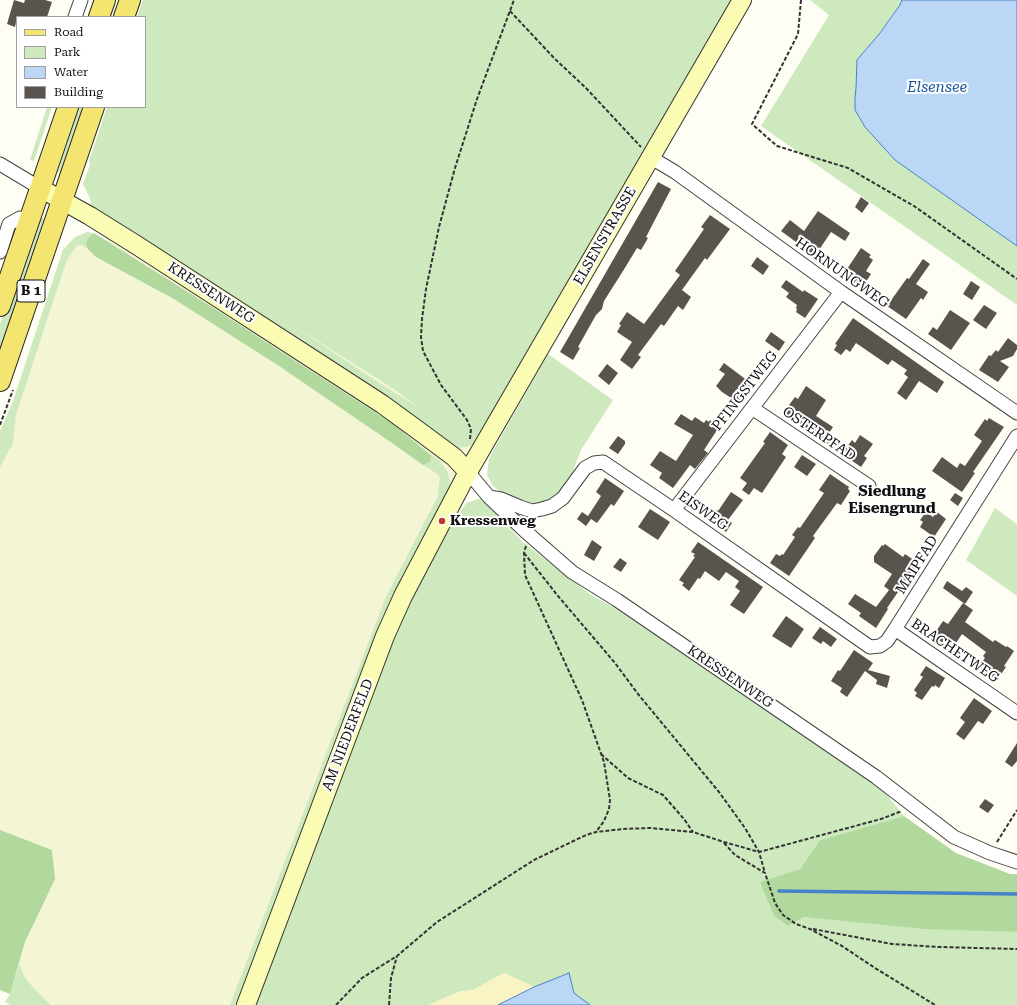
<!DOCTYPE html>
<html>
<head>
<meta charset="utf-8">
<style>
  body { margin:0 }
  #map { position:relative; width:1017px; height:1005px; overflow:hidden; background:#fffef5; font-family:"Roboto Serif",serif }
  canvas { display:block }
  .legend { position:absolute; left:16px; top:16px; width:130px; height:92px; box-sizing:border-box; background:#fff; border:1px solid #a0a0a0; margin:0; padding:5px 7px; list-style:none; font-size:12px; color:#111 }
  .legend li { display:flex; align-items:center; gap:8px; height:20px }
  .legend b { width:20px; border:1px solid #a0a0a0 }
</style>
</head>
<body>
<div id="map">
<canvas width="1017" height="1005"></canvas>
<ul class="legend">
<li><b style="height:5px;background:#f4e570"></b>Road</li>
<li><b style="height:11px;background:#cfe9bf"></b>Park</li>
<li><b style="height:11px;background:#bbd7f5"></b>Water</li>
<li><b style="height:11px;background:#59544d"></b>Building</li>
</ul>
</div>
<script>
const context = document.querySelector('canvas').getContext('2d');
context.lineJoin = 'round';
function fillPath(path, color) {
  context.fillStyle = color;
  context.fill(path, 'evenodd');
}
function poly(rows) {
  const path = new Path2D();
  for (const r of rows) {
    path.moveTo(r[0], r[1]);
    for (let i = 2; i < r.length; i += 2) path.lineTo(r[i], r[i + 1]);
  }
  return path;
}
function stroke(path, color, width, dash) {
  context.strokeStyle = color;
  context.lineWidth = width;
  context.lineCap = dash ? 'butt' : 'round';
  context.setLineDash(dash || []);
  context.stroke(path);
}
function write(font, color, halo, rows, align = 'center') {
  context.font = font + ' "Roboto Serif",serif';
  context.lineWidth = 4;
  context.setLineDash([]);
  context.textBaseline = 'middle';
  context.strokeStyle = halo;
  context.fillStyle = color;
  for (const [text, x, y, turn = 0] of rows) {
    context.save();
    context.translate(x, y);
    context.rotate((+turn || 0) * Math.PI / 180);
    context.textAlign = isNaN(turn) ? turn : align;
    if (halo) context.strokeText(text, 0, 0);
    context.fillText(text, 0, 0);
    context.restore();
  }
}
fillPath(poly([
  [145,107,480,433,449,488,405,570,381,624,337,735,237,1005,51,1005,32,986,25,977,19,964,25,942,0,830,0,431,12,404,63,250,75,237,100,250,122,215]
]), '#f3f5d5');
fillPath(poly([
  [143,0,734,0,474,445,458,448,449,445,90,205,91,201,83,184,90,165,89,160,92,152,107,107,145,107,145,17,137,17],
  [289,323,394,389,421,409,381,384],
  [810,0,902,0,900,5,880,33,857,60,856,88,855,98,895,160,1017,246,1017,305,761,126,829,15],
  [47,107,51,107,51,110,34,161,30,160],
  [79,107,87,107,64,174,58,172],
  [37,216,44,219,0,348,0,324],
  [87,232,94,233,88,238,86,243,87,248,81,245,76,246,67,260,16,414,13,443,0,467,0,431,12,404,63,250,75,237],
  [548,354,613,400,581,450,571,477,559,495,548,503,536,505,506,496,493,486,487,475,489,458],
  [431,455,439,460,447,471,450,481,449,488,405,570,381,624,337,735,237,1005,230,1005,385,599,438,496,440,477,436,473,423,465,431,461],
  [481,498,523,542,591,595,631,616,761,705,884,791,904,816,820,840,800,869,761,882,774,916,788,926,804,917,1017,932,1017,1005,590,1005,574,993,569,973,534,987,504,973,473,990,458,992,429,1005,254,1005,378,674,406,608,438,548,466,503],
  [995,508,1017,524,1017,596,966,560],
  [19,964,25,977,32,986,51,1005,10,1005,5,1002,10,994]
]), '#cfe9bf');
fillPath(poly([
  [94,233,215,309,393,424,431,455,431,461,423,465,416,460,392,443,279,366,174,299,96,257,87,248,86,243,88,238],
  [904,816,956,853,1010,874,1017,874,1017,932,925,929,804,917,788,926,774,916,760,882,800,869,820,840],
  [0,830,52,850,55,879,25,942,10,994,0,990]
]), '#b1d99e');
fillPath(poly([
  [504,973,534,987,498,1005,429,1005,458,992,473,990]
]), '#f9f4c3');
const water = poly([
  [902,0,1017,0,1017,246,895,160,865,127,855,110,855,98,856,88,857,60,880,33,900,5,902,0],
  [569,973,574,993,590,1005,498,1005,534,987,569,973]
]);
fillPath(water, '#bbd7f5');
stroke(water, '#4482c9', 1);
stroke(poly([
  [779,891,1017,894]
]), '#4482c9', 3.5);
fillPath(poly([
  [14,0,24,3,25,0,45,0,52,2,47,17,17,17,15,27,7,24],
  [658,182,671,189,646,237,648,238,641,250,637,248,623,271,604,301,602,309,596,315,578,347,580,348,573,360,560,352],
  [861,197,869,203,862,213,855,207],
  [818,211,850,233,845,241,831,232,815,256,781,231,790,220,804,231],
  [710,215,730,229,707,260,705,258,682,290,691,297,683,310,678,306,664,326,661,324,638,355,641,357,632,369,620,360,632,342,617,332,621,325,619,324,627,312,644,324,680,275,675,271,704,229,701,227],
  [861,248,871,255,869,257,873,260,866,271,871,274,862,288,843,275],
  [757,257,769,266,763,275,751,266],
  [923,259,930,264,916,284,928,292,923,300,921,298,906,319,887,306,907,278,909,279],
  [786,280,803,292,804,290,818,299,805,318,796,312,797,309,796,308,797,305,786,297,789,293,781,287],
  [971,281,980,287,972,300,963,294],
  [984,305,997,313,986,329,973,320],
  [950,310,970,323,951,350,928,334,933,327,937,330],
  [853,318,944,382,937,393,919,381,906,400,897,393,908,377,904,374,907,370,892,360,888,365,856,343,850,352,846,349,841,355,834,350,837,345,835,344],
  [771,332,785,342,779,351,765,341],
  [1008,338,1017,345,1017,349,1013,356,1000,361,1009,367,998,382,979,370,989,355,991,356,996,350,998,352],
  [724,363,752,384,739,403,722,392,716,386,725,374,719,370],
  [607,364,618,373,609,385,598,376],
  [806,386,826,400,816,416,833,427,829,433,833,436,828,444,783,413,795,397,798,399],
  [681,414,692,421,695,417,704,423,706,420,709,422,710,420,719,427,704,450,708,453,707,454,695,469,690,465,673,488,659,478,662,473,650,465,660,451,676,461,693,435,674,424],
  [989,418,1004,427,973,472,975,473,962,492,932,471,942,457,957,468,960,463,965,466,982,441,974,435,985,419,987,421],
  [770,432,788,445,782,454,786,457,762,493,754,488,749,495,742,490,747,483,740,478,765,443,763,442],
  [860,435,873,444,864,456,867,458,861,467,842,454,852,440,855,443],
  [618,436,625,441,625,444,618,454,609,448],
  [802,455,816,464,807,476,794,467],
  [830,474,849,487,848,489,850,491,841,505,837,503,813,536,815,538,789,576,770,563,776,554,780,556,782,554,783,555,795,537,792,535,798,527,800,528,824,493,819,490],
  [605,478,624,491,614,506,611,504,597,523,591,519,586,526,577,519,582,512,588,516,601,496,596,492],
  [731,492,743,500,728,520,732,523,726,532,707,520,713,511,715,512,717,510,718,511],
  [955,493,963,498,958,506,950,500],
  [650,509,670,522,658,540,638,527],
  [926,512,933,517,937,512,946,519,934,537,920,527,923,522,920,520],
  [592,540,602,547,594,561,584,555],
  [698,542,763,587,744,614,730,605,740,591,735,587,739,581,726,572,719,581,705,571,700,579,698,578,689,591,682,585,684,583,679,580,695,557,693,556,695,554,691,552],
  [885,544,903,557,905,554,918,563,887,608,888,609,876,628,859,616,861,613,848,604,855,594,876,607,889,590,884,586,892,574,874,562,874,556,882,545,883,546],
  [620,558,627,563,621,572,613,567],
  [947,581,962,591,966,587,973,592,965,604,943,588],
  [963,603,973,610,965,622,993,642,995,640,1006,647,1007,646,1014,651,1004,666,1006,667,997,680,978,667,985,658,983,656,986,652,962,634,952,649,933,636,943,621,948,624],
  [786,616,804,629,791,648,772,636],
  [820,627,837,639,831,647,823,641,821,644,812,638],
  [854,650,873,663,868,670,890,676,887,688,876,684,877,680,865,671,847,697,840,692,842,688,831,681,838,670,840,671],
  [926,666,945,678,939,688,935,685,934,687,932,686,922,700,915,696,917,693,914,690,923,677,920,675],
  [974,698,992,711,983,724,978,721,964,740,956,734,965,722,960,718],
  [1017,743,1017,761,1012,767,1005,762],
  [985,799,994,805,988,813,979,807]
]), '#59544d');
const lane = poly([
  [529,534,532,511]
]);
const street = poly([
  [75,17,81,0],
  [650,157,675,172,841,292,1017,413],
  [0,164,40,188],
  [0,252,9,224,20,218,29,221],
  [752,408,869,486],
  [468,472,489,497,525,531,572,572,617,600,876,777,954,837,990,853,1017,862],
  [489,497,501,499,520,507,532,511,542,509,552,506,563,498,585,468,594,463,603,462,674,510,870,647,880,646,887,641,895,629,1017,436],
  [674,510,841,292],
  [895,629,1017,713]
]);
const secondary = poly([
  [40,188,90,216,138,246,382,404,419,431,454,457,468,472],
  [246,1005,385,636,403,596,468,472,742,0]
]);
const primary = poly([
  [99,17,105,0],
  [124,17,130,0],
  [0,306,68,107],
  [0,381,94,107]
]);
stroke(lane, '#444', 8);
stroke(street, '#444', 15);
stroke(secondary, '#333', 20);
stroke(primary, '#222', 22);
stroke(poly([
  [801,0,798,34,752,124,777,146,848,168,914,206,1017,279],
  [510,11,554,58,586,88,641,147],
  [0,425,13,390],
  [470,439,471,429,467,420,441,385,423,351,421,337,422,319,426,289,439,227,455,168,477,99,514,0],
  [526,546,524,553,525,575,582,700,604,762,610,800,609,809,604,821,596,832],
  [524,553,558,596,615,663,638,694,719,792,745,828,759,852,765,873],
  [601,754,628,778,663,795,684,819,693,832],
  [997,842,1017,810],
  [724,843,735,855,765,873,775,903,783,915,796,924,810,929,842,946,875,968,935,1005],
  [813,929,892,944,939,947,1017,949],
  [336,1005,362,978,397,956,437,922,534,860,586,835,596,832,623,829,650,828,693,832,724,842,759,852,881,819,902,811],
  [389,1005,391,978,397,956]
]), '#333', 2, [4, 2]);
stroke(lane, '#fff', 6);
stroke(street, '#fff', 13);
stroke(secondary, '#fafcb3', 18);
stroke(primary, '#f4e570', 20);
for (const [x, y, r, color] of [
  [442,521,4,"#be392c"]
]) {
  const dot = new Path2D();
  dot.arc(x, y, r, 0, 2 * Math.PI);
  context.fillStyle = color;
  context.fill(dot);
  stroke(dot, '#fff', 1.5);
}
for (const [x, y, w] of [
  [31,291,28]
]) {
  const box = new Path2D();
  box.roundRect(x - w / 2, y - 11, w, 22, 3);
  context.fillStyle = '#fff';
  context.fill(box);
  stroke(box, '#111', 1);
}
write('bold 13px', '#111', null, [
  ["B 1",31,291]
]);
write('14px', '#111', '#fff', [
  ["ELSENSTRASSE",605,236,-60],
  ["HORNUNGWEG",842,273,35],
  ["KRESSENWEG",211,293,33],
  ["PFINGSTWEG",745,391,-52],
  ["OSTERPFAD",819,434,34],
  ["EISWEG",703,511,35],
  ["MAIPFAD",917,565,-58],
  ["BRACHETWEG",955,651,34],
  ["KRESSENWEG",730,677,34],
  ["AM NIEDERFELD",348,735,-69]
]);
write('bold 14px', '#111', '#fff', [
  ["Kressenweg",450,521]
], 'left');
write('italic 15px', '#1c55a0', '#fff', [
  ["Elsensee",937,88]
]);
write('bold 15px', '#111', '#fff', [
  ["Siedlung",892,492],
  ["Eisengrund",892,509]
]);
</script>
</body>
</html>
